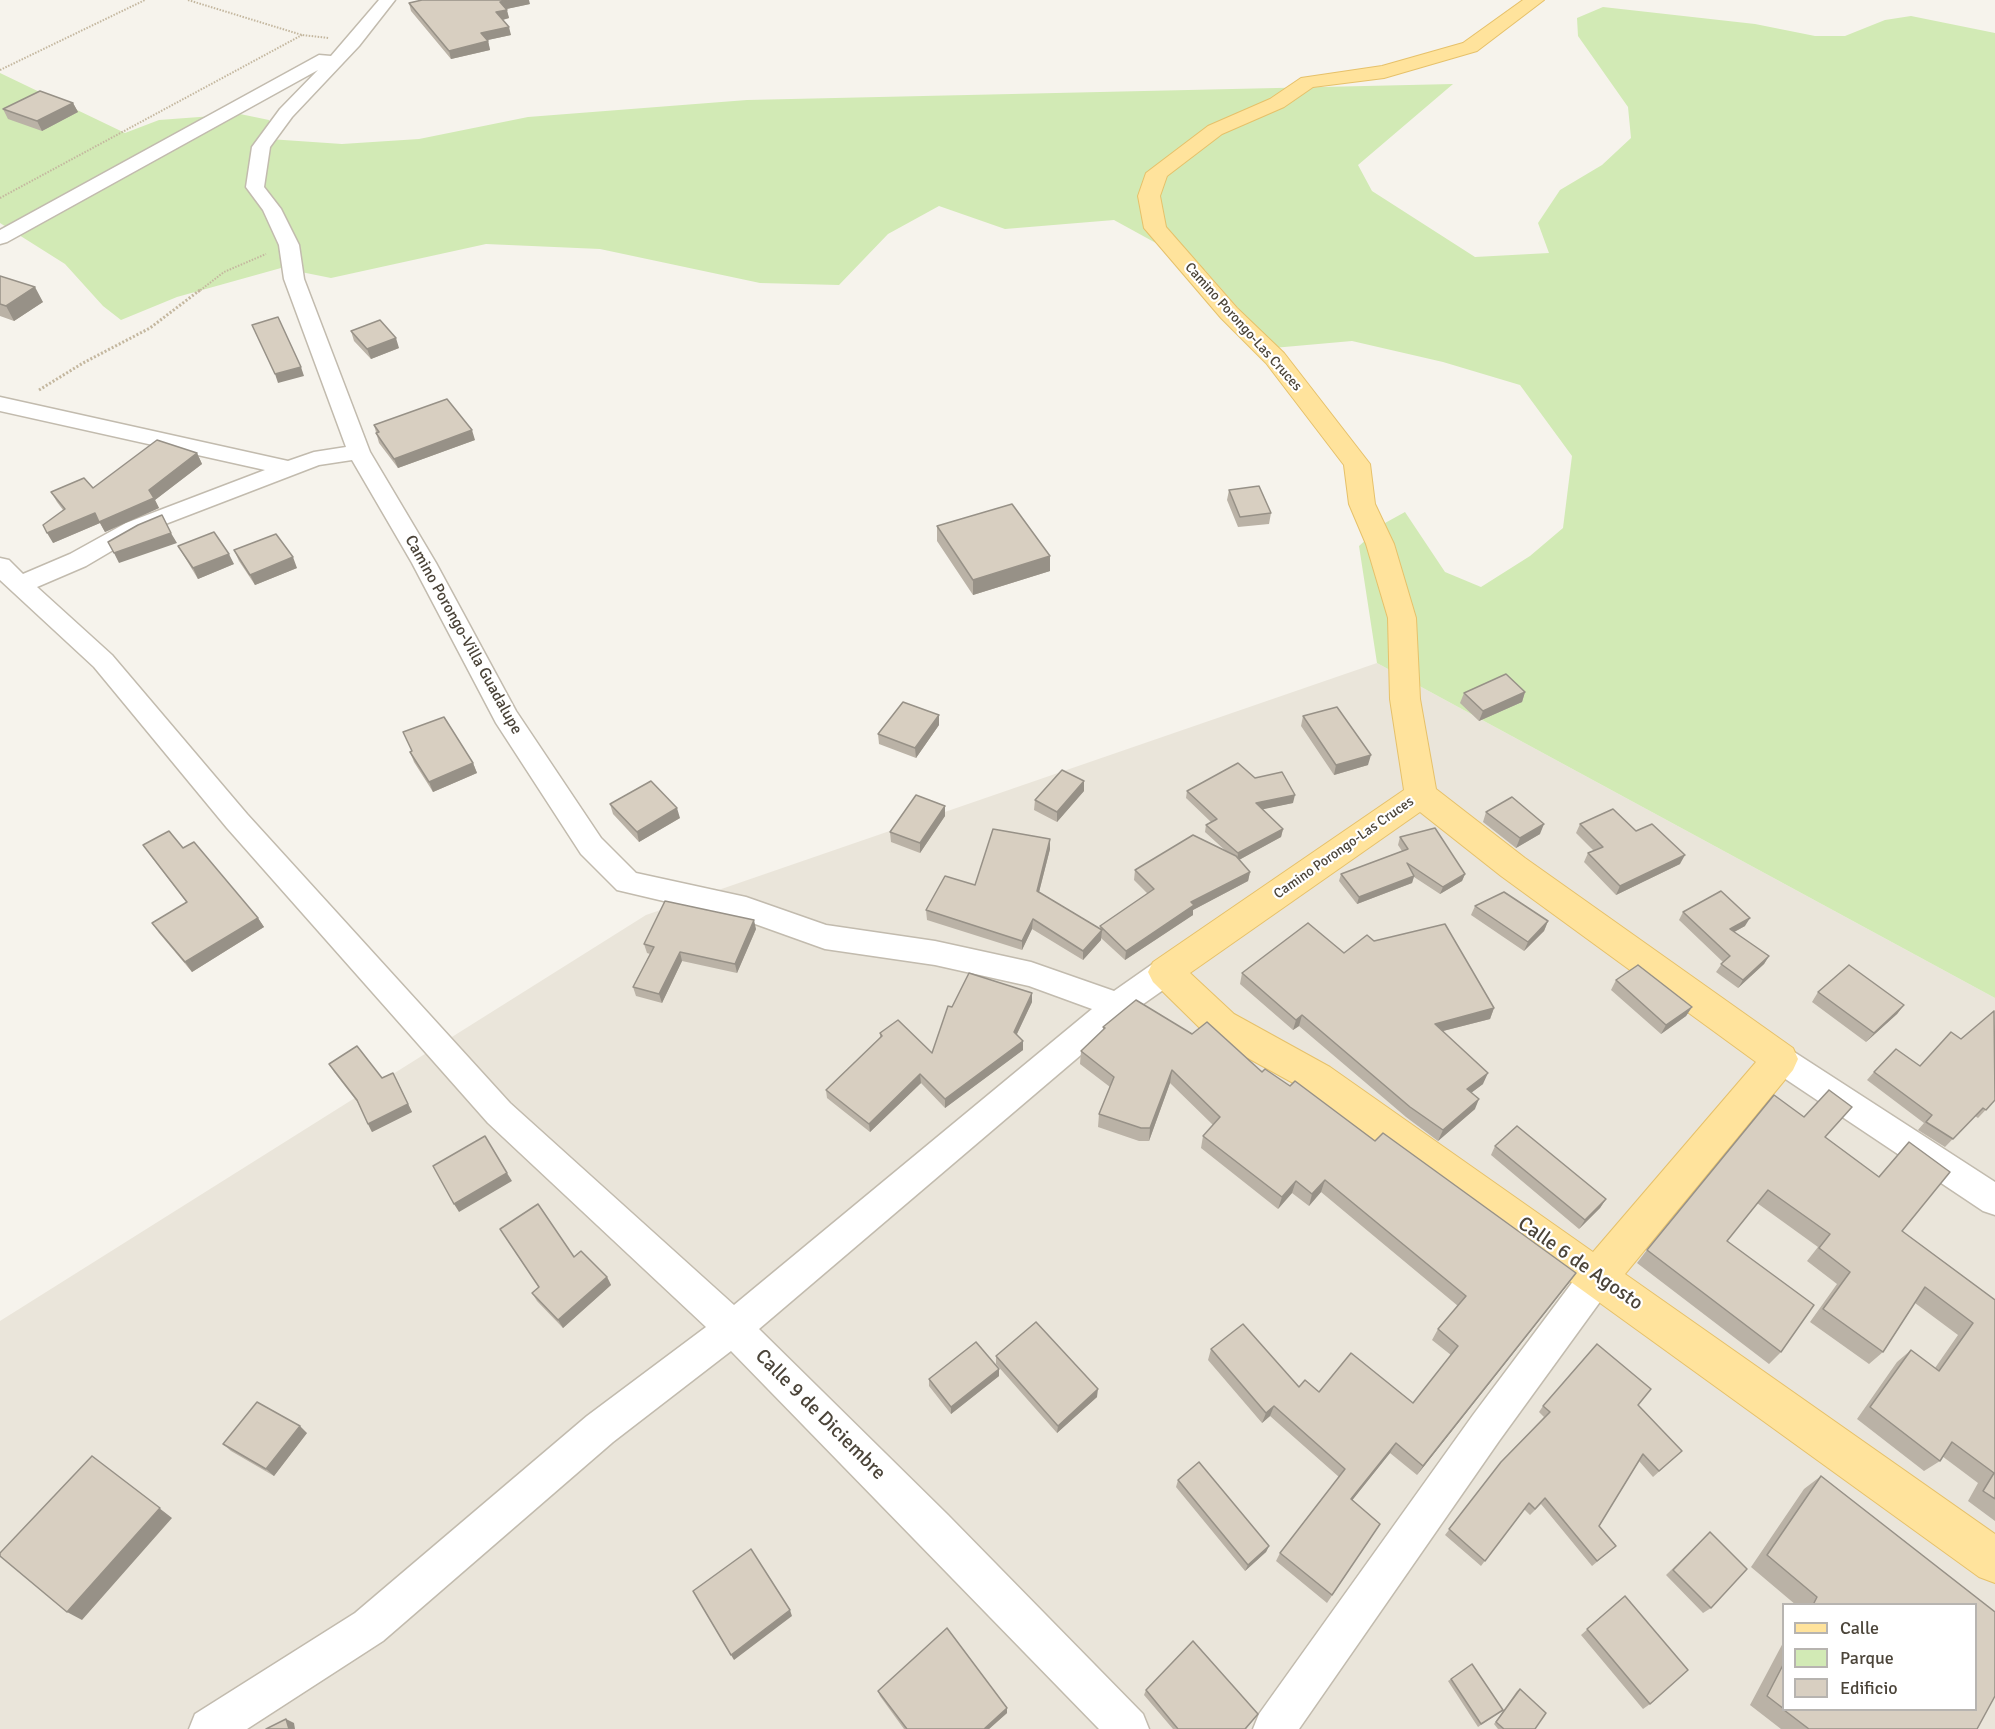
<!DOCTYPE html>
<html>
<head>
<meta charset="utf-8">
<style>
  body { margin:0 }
  #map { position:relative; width:1995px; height:1729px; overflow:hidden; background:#f6f3ec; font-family:Signika,sans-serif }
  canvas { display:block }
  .legend { position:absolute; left:1782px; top:1603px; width:195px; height:108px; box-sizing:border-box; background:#fff; border:2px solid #b7b4b0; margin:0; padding:8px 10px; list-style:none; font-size:18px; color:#4b4439 }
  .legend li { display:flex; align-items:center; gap:12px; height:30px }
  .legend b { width:30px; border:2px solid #b7b4b0 }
</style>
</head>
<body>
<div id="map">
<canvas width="1995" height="1729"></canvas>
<ul class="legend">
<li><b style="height:8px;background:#ffe39c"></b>Calle</li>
<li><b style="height:16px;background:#d2eab5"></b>Parque</li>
<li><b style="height:16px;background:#d8cfc1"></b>Edificio</li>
</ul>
</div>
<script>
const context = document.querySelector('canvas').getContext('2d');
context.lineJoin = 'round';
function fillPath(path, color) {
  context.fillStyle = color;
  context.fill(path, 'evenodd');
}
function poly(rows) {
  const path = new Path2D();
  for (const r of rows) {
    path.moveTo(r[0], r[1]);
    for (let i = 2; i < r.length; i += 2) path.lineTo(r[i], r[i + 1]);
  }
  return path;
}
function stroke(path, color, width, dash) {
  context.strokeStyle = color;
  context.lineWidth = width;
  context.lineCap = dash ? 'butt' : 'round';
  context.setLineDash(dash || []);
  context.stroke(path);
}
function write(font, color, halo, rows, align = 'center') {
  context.font = font + ' Signika,sans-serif';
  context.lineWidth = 4.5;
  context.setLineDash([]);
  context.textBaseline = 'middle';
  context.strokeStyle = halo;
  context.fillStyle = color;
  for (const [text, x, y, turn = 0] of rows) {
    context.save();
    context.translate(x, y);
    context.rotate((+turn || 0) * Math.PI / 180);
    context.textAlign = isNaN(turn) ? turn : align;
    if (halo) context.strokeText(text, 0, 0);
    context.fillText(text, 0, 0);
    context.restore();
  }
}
fillPath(poly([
  [1377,663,1995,998,1995,1729,0,1729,0,1321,646,915],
  [1784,1604,1976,1604,1976,1710,1784,1710]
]), '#eae5da');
fillPath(poly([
  [1603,7,1755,24,1815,36,1845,36,1885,20,1911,16,1995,33,1995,998,1377,663,1359,546,1385,523,1405,512,1445,572,1481,587,1530,556,1563,528,1572,456,1520,385,1443,362,1352,341,1273,348,1205,270,1114,220,1005,229,939,206,888,234,839,285,760,283,600,249,486,244,331,278,281,268,177,297,121,320,103,306,65,264,0,223,0,73,125,133,159,120,240,114,269,120,269,139,342,144,419,139,528,117,747,100,1453,84,1358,165,1372,191,1475,257,1549,253,1538,223,1560,190,1602,165,1631,138,1628,107,1578,36,1577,18]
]), '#d2eab5');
const minor = poly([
  [379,0,395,0,359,46,292,117,270,147,264,187,281,209,299,245,304,279,370,452,436,563,516,711,601,838,636,873,746,897,826,925,935,941,1031,962,1114,991,1154,963,1165,960,1176,963,1180,972,1176,981,1129,1014,759,1329,948,1515,1143,1714,1149,1729,1099,1729,731,1351,613,1442,383,1641,247,1729,189,1729,195,1714,355,1613,587,1416,706,1327,488,1123,227,828,94,667,0,580,0,558,9,560,23,574,70,554,126,523,265,470,0,411,0,397,288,461,314,452,346,447,284,279,279,245,263,210,246,187,252,147,280,109,318,70,7,242,0,244,0,230,319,55,331,56,379,0],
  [352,460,412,563,496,723,581,854,617,890,744,920,825,949,935,965,1029,986,1092,1009,734,1305,510,1103,247,814,112,655,37,587,86,566,142,533,319,465,352,460],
  [1780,1046,1791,1050,1995,1182,1995,1215,1983,1211,1769,1068,1764,1059,1769,1050,1780,1046],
  [1598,1260,1610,1264,1615,1276,1610,1288,1499,1441,1299,1729,1253,1729,1259,1714,1473,1415,1586,1264,1598,1260]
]);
const major = poly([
  [1523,0,1544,0,1477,51,1384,78,1313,87,1284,107,1222,134,1167,176,1160,196,1166,227,1237,308,1284,353,1370,464,1375,504,1394,544,1416,618,1420,699,1436,789,1525,858,1793,1048,1798,1059,1793,1070,1625,1274,1995,1534,1995,1583,1979,1577,1304,1089,1208,1036,1153,982,1148,972,1153,962,1404,790,1390,699,1388,618,1366,544,1349,504,1344,465,1266,363,1221,318,1144,228,1138,196,1146,173,1208,126,1270,99,1301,78,1382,66,1463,43,1523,0],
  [1420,812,1501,876,1756,1062,1593,1252,1330,1067,1234,1014,1190,973,1420,812]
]);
stroke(minor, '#c2bbae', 3);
stroke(major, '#e6c16a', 2);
stroke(poly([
  [188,0,302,35,329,38],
  [0,70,145,0],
  [0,198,302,35],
  [198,292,224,272,266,254]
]), '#c4b79f', 2, [1.5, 1.5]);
stroke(poly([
  [39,390,83,363,150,328,200,290]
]), '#c4b79f', 3, [2, 2]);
fillPath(minor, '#fff');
fillPath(major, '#ffe39c');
fillPath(poly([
  [409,3,530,4,506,9,509,18,503,20,511,35,488,40,490,50,451,59,411,11],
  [73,103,78,112,42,131,8,119,3,109],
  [0,276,43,302,14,321,0,316],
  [351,331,399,348,371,359,354,341],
  [374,425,475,440,398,468,379,443],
  [197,453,202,464,155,500,159,508,105,532,100,523,53,543,63,510,57,502,51,492,93,488],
  [1229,490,1271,513,1269,524,1238,527,1227,500],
  [937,526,1050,556,1050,571,973,595,937,541],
  [178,546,234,564,198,579,184,556],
  [234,550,297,568,255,585,239,561],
  [1525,692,1522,702,1479,721,1460,703,1464,693],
  [1303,716,1368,765,1334,775,1301,726],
  [939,725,916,758,879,744,878,734],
  [410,752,473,763,477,773,433,792,414,762],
  [1255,778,1293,803,1262,809,1283,829,1281,837,1239,860,1250,872,1248,881,1193,910,1193,915,1125,960,1101,938,1101,940,1083,960,1032,929,1022,950,927,920,926,910,1050,849,1039,892,1100,929,1100,926,1148,894,1134,880,1135,870,1227,852,1205,832,1206,825,1211,822,1186,798,1187,791],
  [1084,791,1057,822,1034,810,1035,800],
  [610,804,680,818,639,842,613,814],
  [945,806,945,816,920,853,891,842,890,832],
  [1486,812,1540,834,1516,848,1483,822],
  [1580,824,1636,831,1680,864,1616,895,1584,862,1588,853,1594,851,1576,833],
  [1400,837,1465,874,1462,881,1440,894,1414,877,1412,883,1357,904,1339,881,1341,874,1402,851,1398,845],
  [143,845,183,848,258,918,264,927,192,972,159,933,152,923,187,903,150,855],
  [1475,906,1548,921,1544,931,1524,951,1471,915],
  [1683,912,1745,926,1734,932,1769,956,1764,964,1738,988,1716,972,1723,962,1679,920],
  [756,929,737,973,682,961,662,1003,636,996,633,987,650,954,647,953,644,944],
  [1374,941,1494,1008,1490,1019,1443,1031,1483,1084,1472,1092,1475,1109,1438,1141,1406,1117,1299,1026,1293,1030,1240,984,1242,973,1344,953],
  [1616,980,1692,1007,1686,1016,1661,1034,1611,990],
  [1818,992,1904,1005,1897,1014,1866,1042,1812,1002],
  [1032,1002,1017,1034,1023,1050,945,1108,921,1083,870,1132,827,1098,826,1090,880,1038,880,1033,932,1053,952,1007],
  [1103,1027,1192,1034,1290,1086,1576,1273,1568,1284,1417,1475,1390,1453,1352,1500,1380,1524,1327,1603,1276,1561,1280,1553,1339,1477,1270,1416,1262,1423,1208,1360,1211,1349,1299,1387,1319,1392,1413,1403,1451,1355,1432,1340,1438,1329,1458,1306,1321,1192,1309,1206,1292,1193,1278,1209,1201,1148,1203,1136,1213,1125,1170,1083,1149,1141,1139,1141,1098,1127,1099,1114,1110,1087,1080,1064,1081,1051,1103,1030],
  [329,1064,382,1078,393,1073,412,1112,372,1132,368,1124,358,1103,334,1072],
  [1920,1066,1995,1100,1978,1118,1975,1116,1945,1147,1918,1130,1924,1123,1867,1080,1874,1072],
  [1804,1117,1840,1121,1825,1137,1878,1177,1909,1142,1902,1231,1995,1300,1995,1521,1968,1501,1978,1483,1942,1456,1940,1461,1924,1471,1857,1419,1897,1362,1911,1350,1935,1368,1958,1335,1915,1303,1883,1352,1869,1364,1810,1322,1837,1284,1807,1261,1818,1247,1757,1203,1727,1241,1781,1352,1769,1364,1637,1263,1647,1250],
  [1495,1146,1606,1199,1600,1208,1579,1229,1491,1155],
  [500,1229,574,1257,607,1277,611,1285,563,1328,537,1301,532,1293,539,1287],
  [996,1356,1097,1397,1057,1433,996,1364],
  [999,1369,999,1376,951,1414,929,1386,929,1379],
  [1638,1405,1682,1451,1653,1477,1639,1461,1599,1526,1616,1546,1592,1566,1541,1504,1530,1515,1524,1509,1481,1566,1445,1535,1501,1462,1544,1417,1539,1412,1543,1406],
  [307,1433,274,1476,231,1451,223,1444],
  [1821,1476,1995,1612,1995,1696,1977,1729,1781,1729,1750,1705,1784,1641,1784,1710,1976,1710,1976,1605,1796,1605,1751,1567,1804,1489],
  [1178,1480,1269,1546,1266,1552,1245,1571,1176,1487],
  [1710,1532,1711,1608,1703,1613,1666,1575],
  [1625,1596,1650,1704,1643,1709,1581,1635],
  [1451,1679,1503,1710,1478,1727,1448,1681],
  [1520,1689,1535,1729,1498,1729,1494,1724,1517,1691],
  [1146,1690,1255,1718,1246,1729,1173,1729,1144,1695],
  [878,1691,1007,1708,1007,1713,989,1729,904,1729,880,1696]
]), '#bab2a6');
fillPath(poly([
  [508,0,529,0,530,4,502,10,500,2],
  [507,10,509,18,498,21,496,12],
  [509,27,511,35,483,41,481,33],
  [488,41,490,50,451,59,449,51],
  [73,103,78,112,42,131,37,121],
  [35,287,43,302,14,321,6,306],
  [396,338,399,348,371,359,367,349],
  [301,367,304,376,278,383,275,374],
  [472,430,475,440,398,468,394,459],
  [197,453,202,464,155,500,149,490],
  [154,498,159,508,105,532,100,523,53,543,47,533,95,513],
  [171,533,177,543,119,563,114,553],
  [229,554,234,564,198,579,193,568],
  [1050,556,1050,571,973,595,973,580],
  [293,557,297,568,255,585,250,575],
  [1525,692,1522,702,1479,721,1483,711],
  [939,715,939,725,916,758,915,748],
  [1371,755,1368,765,1334,775,1336,765],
  [473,763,477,773,433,792,429,782],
  [1084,781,1084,791,1057,822,1057,812],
  [1295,795,1293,803,1255,811,1256,803],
  [945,806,945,816,920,853,920,843],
  [677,808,680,818,639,842,637,832],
  [1544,824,1540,834,1516,848,1520,838],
  [1283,829,1281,837,1237,861,1238,853],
  [1050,839,1050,849,1037,900,1037,891],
  [1685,855,1680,864,1616,895,1620,886],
  [1250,872,1248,881,1193,910,1193,915,1125,960,1126,951,1191,902],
  [1465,874,1462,881,1440,894,1443,887],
  [1414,876,1412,883,1357,904,1359,897],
  [258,918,264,927,192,972,185,962],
  [1750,918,1745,926,1725,937,1730,929],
  [1033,919,1032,929,1022,950,1022,941],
  [754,920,756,929,737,973,735,964],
  [1548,921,1544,931,1524,951,1528,942],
  [1102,930,1101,940,1083,960,1083,951],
  [680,952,682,961,662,1003,659,994],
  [1769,956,1764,964,1738,988,1743,980],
  [1032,993,1032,1002,1014,1040,1014,1032],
  [1904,1005,1897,1014,1866,1042,1874,1033],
  [1692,1007,1686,1016,1661,1034,1666,1025],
  [1494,1008,1490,1019,1431,1034,1435,1024],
  [1302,1015,1299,1026,1293,1030,1296,1020],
  [1023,1041,1023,1050,945,1108,945,1099],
  [1172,1070,1170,1083,1149,1141,1150,1128],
  [393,1073,412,1112,372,1132,368,1124],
  [1488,1073,1483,1084,1463,1099,1467,1089],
  [920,1074,921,1083,870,1132,869,1124],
  [1479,1099,1475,1109,1438,1141,1443,1130],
  [507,1173,512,1181,459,1212,454,1204],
  [1325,1180,1321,1192,1309,1206,1312,1194],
  [1296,1181,1292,1193,1278,1209,1282,1197],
  [1606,1199,1600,1208,1579,1229,1585,1220],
  [1576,1273,1568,1284,1417,1475,1423,1466],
  [607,1277,611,1285,563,1328,558,1320],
  [999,1369,999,1376,951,1414,951,1407],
  [1098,1389,1097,1397,1057,1433,1058,1426],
  [1274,1406,1270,1416,1262,1423,1266,1413],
  [300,1426,307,1433,274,1476,266,1469],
  [1396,1443,1390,1453,1346,1508,1351,1499],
  [92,1456,172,1518,82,1620,67,1612],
  [1269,1546,1266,1552,1245,1571,1248,1565],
  [790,1610,792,1616,734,1660,731,1655],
  [1007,1708,1007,1713,989,1729,984,1729],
  [286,1719,294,1723,295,1729,289,1729]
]), '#979187');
const building = poly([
  [422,0,508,0,500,2,507,10,496,12,509,27,481,33,488,41,449,51,409,3,422,0],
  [40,91,73,103,37,121,3,109,40,91],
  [0,276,35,287,6,306,0,304,0,276],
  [278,317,301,367,275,374,252,325,278,317],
  [380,320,396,338,367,349,351,331,380,320],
  [447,399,472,430,394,459,376,433,379,432,374,425,447,399],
  [157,440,197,453,149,490,154,498,99,522,95,513,47,533,43,525,65,509,51,492,84,478,93,488,157,440],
  [1259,486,1271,513,1240,517,1229,490,1259,486],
  [1012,504,1050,556,973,580,937,526,1012,504],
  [162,515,171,533,114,553,108,542,138,525,162,515],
  [214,532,229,554,193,568,178,546,214,532],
  [276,534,293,557,250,575,234,550,276,534],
  [1506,674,1525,692,1483,711,1464,693,1506,674],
  [903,702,939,715,915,748,878,734,903,702],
  [1337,707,1371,755,1336,765,1303,716,1337,707],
  [444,717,473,763,429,782,410,752,412,751,403,732,444,717],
  [1238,763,1255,778,1282,772,1295,795,1256,803,1283,829,1238,853,1206,825,1217,819,1187,791,1238,763],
  [1062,770,1084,781,1057,812,1035,800,1062,770],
  [651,781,677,808,637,832,610,804,651,781],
  [916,795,945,806,920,843,890,832,916,795],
  [1512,797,1544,824,1520,838,1486,812,1512,797],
  [1613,809,1636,831,1652,824,1685,855,1620,886,1588,853,1603,847,1580,824,1613,809],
  [1435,828,1465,874,1443,887,1407,863,1414,876,1359,897,1341,874,1408,849,1400,837,1435,828],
  [993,829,1050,839,1037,891,1102,930,1083,951,1033,919,1022,941,926,910,945,876,975,885,993,829],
  [169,831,183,848,194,842,258,918,185,962,152,923,187,902,143,845,169,831],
  [1193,835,1236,856,1250,872,1191,902,1194,905,1126,951,1100,926,1154,889,1135,870,1193,835],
  [1721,891,1750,918,1730,929,1769,956,1743,980,1721,964,1730,956,1683,912,1721,891],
  [1504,892,1548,921,1528,942,1475,906,1504,892],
  [665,901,754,920,735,964,680,952,659,994,633,987,654,947,644,944,665,901],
  [1308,923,1344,953,1367,935,1374,941,1445,924,1494,1008,1435,1024,1488,1073,1467,1089,1479,1099,1443,1130,1410,1107,1302,1015,1296,1020,1242,973,1308,923],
  [1638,965,1692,1007,1666,1025,1616,980,1638,965],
  [1849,965,1904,1005,1874,1033,1818,992,1849,965],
  [969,973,1032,993,1014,1032,1023,1041,945,1099,920,1074,869,1124,826,1090,882,1036,880,1033,898,1020,932,1053,948,1006,952,1007,969,973],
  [1136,1000,1192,1034,1207,1022,1262,1072,1265,1069,1290,1086,1295,1081,1375,1141,1383,1133,1576,1273,1423,1466,1396,1443,1351,1499,1380,1524,1332,1595,1280,1553,1345,1469,1274,1406,1266,1413,1211,1349,1243,1324,1299,1387,1305,1380,1319,1392,1351,1353,1413,1403,1458,1346,1438,1329,1466,1296,1325,1180,1312,1194,1296,1181,1282,1197,1203,1136,1220,1117,1172,1070,1150,1128,1141,1128,1099,1114,1114,1077,1081,1051,1105,1028,1103,1027,1136,1000],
  [1994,1011,1995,1100,1986,1110,1983,1108,1953,1139,1926,1122,1932,1115,1874,1072,1896,1049,1920,1066,1951,1032,1961,1039,1994,1011],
  [357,1046,382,1078,393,1073,408,1104,368,1124,357,1100,329,1064,357,1046],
  [1829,1090,1852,1107,1825,1137,1879,1177,1909,1142,1950,1172,1902,1231,1995,1300,1995,1499,1983,1491,1994,1473,1952,1442,1940,1461,1870,1407,1911,1350,1939,1371,1973,1323,1925,1287,1883,1352,1823,1309,1850,1272,1819,1248,1830,1234,1768,1190,1727,1241,1814,1305,1781,1352,1647,1250,1774,1095,1804,1117,1829,1090],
  [1517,1126,1606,1199,1585,1220,1495,1146,1517,1126],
  [485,1136,507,1173,454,1204,433,1166,485,1136],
  [538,1204,574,1257,581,1251,607,1277,558,1320,532,1293,539,1287,500,1229,538,1204],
  [1036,1322,1098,1389,1058,1426,996,1356,1036,1322],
  [976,1342,999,1369,951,1407,929,1379,976,1342],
  [1597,1344,1651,1389,1638,1405,1682,1451,1659,1471,1643,1454,1599,1526,1616,1546,1597,1561,1545,1498,1535,1509,1529,1503,1485,1561,1449,1529,1501,1462,1550,1412,1543,1406,1597,1344],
  [257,1402,300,1426,266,1469,223,1444,257,1402],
  [92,1456,160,1508,67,1612,0,1556,0,1553,92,1456],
  [1199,1462,1269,1546,1248,1565,1178,1480,1199,1462],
  [1821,1476,1995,1612,1995,1696,1977,1729,1809,1729,1784,1710,1976,1710,1976,1605,1813,1605,1817,1597,1767,1555,1821,1476],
  [1710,1532,1747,1569,1711,1608,1673,1570,1710,1532],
  [751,1549,790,1610,731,1655,693,1591,751,1549],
  [1625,1596,1688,1670,1650,1704,1587,1629,1625,1596],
  [947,1628,1007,1708,984,1729,907,1729,878,1691,947,1628],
  [1193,1641,1258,1714,1245,1729,1178,1729,1146,1690,1193,1641],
  [1784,1663,1784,1709,1767,1696,1784,1663],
  [1472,1664,1503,1710,1481,1724,1451,1679,1472,1664],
  [1520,1689,1546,1713,1535,1729,1504,1729,1496,1722,1520,1689],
  [286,1719,289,1729,266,1729,286,1719]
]);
fillPath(building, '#d8cfc1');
stroke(building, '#979187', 1.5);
write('14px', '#4b4439', '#fff', [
  ["Camino Porongo-Las Cruces",1243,327,48],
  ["Camino Porongo-Las Cruces",1344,848,-35]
]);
write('16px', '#4b4439', '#fff', [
  ["Camino Porongo-Villa Guadalupe",463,635,61]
]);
write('20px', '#4b4439', '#fff', [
  ["Calle 6 de Agosto",1580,1264,35],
  ["Calle 9 de Diciembre",820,1415,45]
]);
</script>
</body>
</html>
